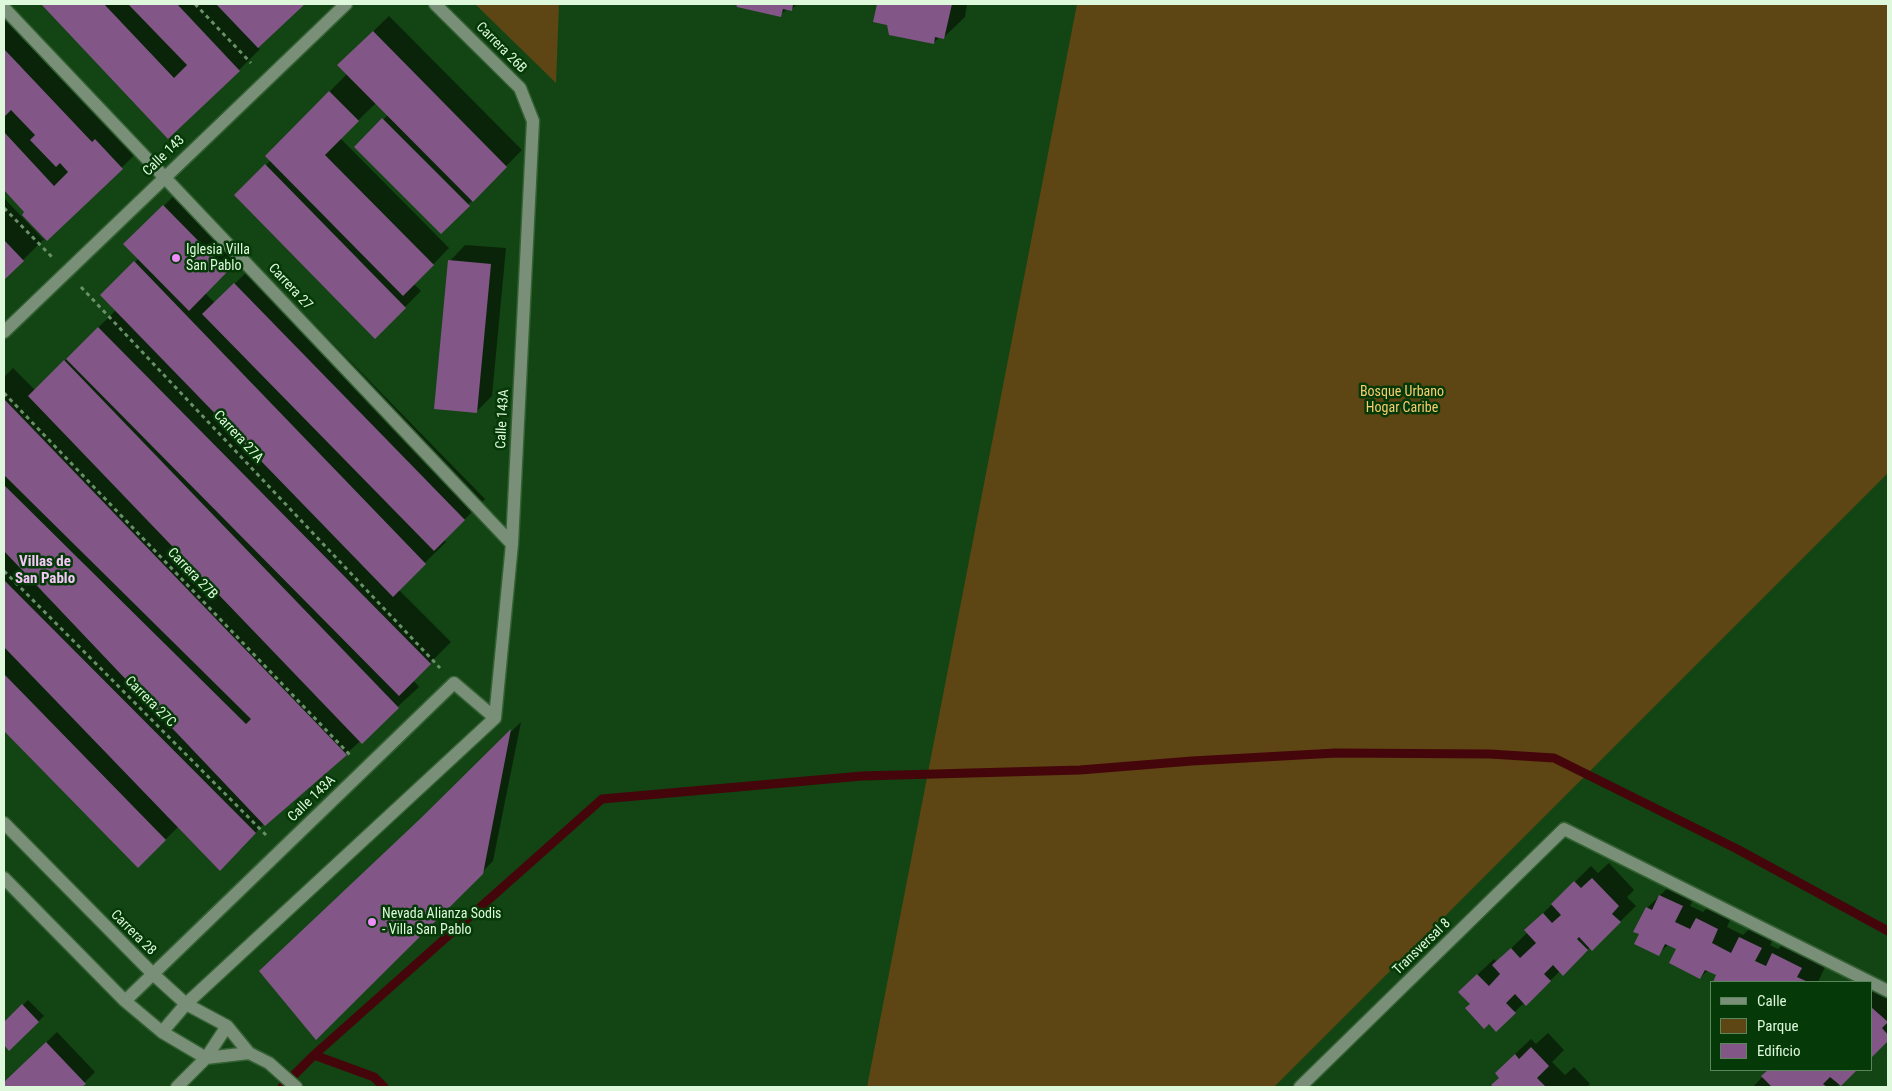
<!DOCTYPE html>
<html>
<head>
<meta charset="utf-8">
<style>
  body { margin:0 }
  #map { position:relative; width:1892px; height:1091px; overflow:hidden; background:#134413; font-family:"Roboto Condensed",sans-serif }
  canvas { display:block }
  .frame { position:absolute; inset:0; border:5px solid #ddf8db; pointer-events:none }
  .legend { position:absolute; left:1710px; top:981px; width:162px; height:90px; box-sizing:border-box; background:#053907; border:1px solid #5b855c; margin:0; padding:6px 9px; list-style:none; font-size:15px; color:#ddf8db }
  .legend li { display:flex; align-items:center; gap:10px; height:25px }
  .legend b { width:25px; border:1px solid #5b855c }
</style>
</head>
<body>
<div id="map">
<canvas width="1892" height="1091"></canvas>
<div class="frame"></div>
<ul class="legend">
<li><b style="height:6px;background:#7a8f78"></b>Calle</li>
<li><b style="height:14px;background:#5d4614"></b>Parque</li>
<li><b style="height:14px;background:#835688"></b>Edificio</li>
</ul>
</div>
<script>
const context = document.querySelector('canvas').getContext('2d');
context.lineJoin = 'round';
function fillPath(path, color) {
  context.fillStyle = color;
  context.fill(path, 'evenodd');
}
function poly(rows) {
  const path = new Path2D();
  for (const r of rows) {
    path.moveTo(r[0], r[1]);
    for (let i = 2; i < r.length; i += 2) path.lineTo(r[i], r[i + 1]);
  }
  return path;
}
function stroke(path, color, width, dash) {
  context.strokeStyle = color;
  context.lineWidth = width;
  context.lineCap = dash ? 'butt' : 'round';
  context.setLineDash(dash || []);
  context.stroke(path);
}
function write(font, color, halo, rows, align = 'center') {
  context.font = font + ' "Roboto Condensed",sans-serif';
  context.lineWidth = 5;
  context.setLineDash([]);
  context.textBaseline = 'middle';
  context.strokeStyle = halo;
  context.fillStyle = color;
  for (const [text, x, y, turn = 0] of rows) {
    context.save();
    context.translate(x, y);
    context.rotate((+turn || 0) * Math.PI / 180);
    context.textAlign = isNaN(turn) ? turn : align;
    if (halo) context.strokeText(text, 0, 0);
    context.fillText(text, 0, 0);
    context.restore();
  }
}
fillPath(poly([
  [475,4,559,4,556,83],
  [1077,4,1888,4,1888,473,1274,1087,867,1087]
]), '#5d4614');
fillPath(poly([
  [43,4,303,4,257,47,260,49,239,70,168,137],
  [737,4,797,4,791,10,787,9,780,15,738,6],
  [878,4,967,4,965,17,944,37,940,37,933,43,888,24,875,21],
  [4,6,143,147,47,239,45,238,4,279,4,198,43,239,45,237,26,212,4,188],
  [389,16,522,150,441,232,356,146,388,115,376,103,340,138,449,248,414,284,421,291,375,337,236,195,271,160,266,156,347,74,354,50],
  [180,190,243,255,205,293,215,303,255,264,485,499,444,540,446,542,398,589,451,642,413,680,419,687,346,754,264,823,241,849,179,826,138,867,4,729,4,377,13,368,35,390,116,310,102,295,139,258,125,244],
  [465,245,506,248,492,396,476,412,450,261],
  [521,722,493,861,316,1038,433,808],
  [1609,863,1634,890,1627,897,1636,906,1592,949,1590,947,1563,974,1560,971,1526,1004,1524,1003,1496,1030,1471,1004,1476,976,1494,959,1497,962,1528,932,1526,930,1591,866,1598,873],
  [1676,880,1698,890,1690,906,1703,912,1713,903,1733,913,1727,927,1743,935,1756,922,1777,932,1770,945,1778,949,1789,938,1817,952,1812,961,1825,967,1818,982,1714,982,1718,975,1708,970,1700,978,1677,949,1669,944,1658,954,1641,934,1647,908],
  [1871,985,1888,993,1888,1039,1872,1056],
  [28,1000,44,1016,9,1049,4,1043,4,1023],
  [57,1032,95,1072,80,1087,4,1087,4,1084],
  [1548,1033,1564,1050,1552,1062,1565,1075,1574,1067,1590,1084,1587,1087,1495,1087,1493,1085,1500,1077,1512,1057,1531,1039,1536,1044],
  [1769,1070,1855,1070,1836,1087,1753,1087]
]), '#0007');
stroke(poly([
  [314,1055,374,1077,384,1087],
  [282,1087,314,1055,602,799,862,776,1080,770,1192,761,1336,753,1490,754,1554,758,1737,849,1888,931]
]), '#45060b', 9);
fillPath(poly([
  [41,4,104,4,174,78,187,65,128,4,177,4,240,71,168,139],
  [216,4,305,4,258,48],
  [736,4,793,4,792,11,783,9,781,17,737,7],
  [877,4,952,4,944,39,935,37,934,44,889,35,887,25,873,22],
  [373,31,507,167,473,202,337,65],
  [4,49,92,142,95,139,123,169,47,241,22,215,24,212,4,190,4,132,54,186,68,172,60,163,56,167,30,140,35,135,11,110,4,117],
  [329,91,359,121,325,155,434,265,403,296,265,156],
  [382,118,470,206,441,234,354,147],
  [265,164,406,308,375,339,234,195],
  [163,205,228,271,189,311,123,244],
  [4,240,24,261,4,280],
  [448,260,491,264,477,413,434,409],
  [134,261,426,564,393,597,100,295],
  [234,283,465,520,434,551,202,314],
  [98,327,431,664,399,696,66,359],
  [64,360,399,708,362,744,28,396],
  [4,399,347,755,265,826,4,551,4,485,246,724,251,719,4,475],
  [4,580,256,833,220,871,4,647],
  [4,674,166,840,138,868,4,731],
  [511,729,483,874,316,1040,259,971,421,818],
  [1592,878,1619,906,1612,914,1621,922,1592,951,1579,937,1577,939,1588,950,1563,976,1553,965,1544,974,1551,981,1526,1006,1515,994,1506,1003,1516,1013,1496,1032,1489,1024,1484,1029,1465,1008,1470,1004,1458,992,1477,974,1489,986,1500,974,1492,965,1511,948,1520,958,1536,943,1524,930,1543,913,1552,923,1561,915,1551,904,1574,881,1581,888],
  [1659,895,1683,906,1675,922,1690,929,1696,918,1718,929,1712,943,1731,953,1739,937,1762,948,1755,961,1766,966,1772,953,1802,968,1797,977,1808,982,1713,982,1716,975,1705,970,1700,979,1669,963,1676,949,1665,944,1659,956,1634,944,1639,934,1633,932,1646,907,1652,910],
  [22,1004,39,1022,9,1051,4,1045,4,1022],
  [1871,1007,1888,1022,1882,1028,1888,1035,1888,1041,1872,1057,1871,1056],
  [46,1042,86,1084,82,1087,4,1087,4,1082],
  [1531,1047,1549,1066,1537,1078,1546,1087,1494,1087,1491,1085,1499,1078,1495,1073,1515,1054,1519,1059],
  [1768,1070,1857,1070,1841,1086,1830,1077,1823,1084,1827,1087,1772,1087,1761,1076]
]), '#835688');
const minor = poly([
  [4,8,512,544],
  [4,332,346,4],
  [4,823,153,974,186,1004,227,1026,249,1053,269,1063,296,1087],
  [4,878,125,1001,162,1032,206,1058,249,1053],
  [125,1001,454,683,495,718],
  [162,1032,186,1004,495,718,512,544,533,121,520,88,435,4],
  [177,1087,206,1058,227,1026],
  [1300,1087,1564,829,1888,991]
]);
stroke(minor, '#336133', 15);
stroke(poly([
  [195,4,251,63],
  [4,208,52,257],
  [81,287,440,668],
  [4,393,350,755],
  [4,571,266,835]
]), '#699168', 3, [4, 4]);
stroke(minor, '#7a8f78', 12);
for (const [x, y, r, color] of [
  [176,258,5,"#ee8cf9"],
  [372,922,5,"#ee8cf9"]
]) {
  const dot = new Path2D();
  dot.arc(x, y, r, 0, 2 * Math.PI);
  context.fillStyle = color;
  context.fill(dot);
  stroke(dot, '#053907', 2);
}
write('14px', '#ddf8db', '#053907', [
  ["Carrera 26B",501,48,45],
  ["Calle 143",164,156,-44],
  ["Carrera 27",290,287,47],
  ["Calle 143A",503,419,-87],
  ["Carrera 27A",238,437,47],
  ["Carrera 27B",192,574,46],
  ["Carrera 27C",150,702,45],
  ["Calle 143A",312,799,-44],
  ["Carrera 28",133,933,45],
  ["Transversal 8",1422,947,-44]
]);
write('14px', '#ddf8db', '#053907', [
  ["Iglesia Villa",186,250],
  ["San Pablo",186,266],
  ["Nevada Alianza Sodis",382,914],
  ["- Villa San Pablo",382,930]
], 'left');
write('14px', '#facc70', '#053907', [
  ["Bosque Urbano",1402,392],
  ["Hogar Caribe",1402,408]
]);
write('bold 15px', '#f4c8f8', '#053907', [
  ["Villas de",45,562],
  ["San Pablo",45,579]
]);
</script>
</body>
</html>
